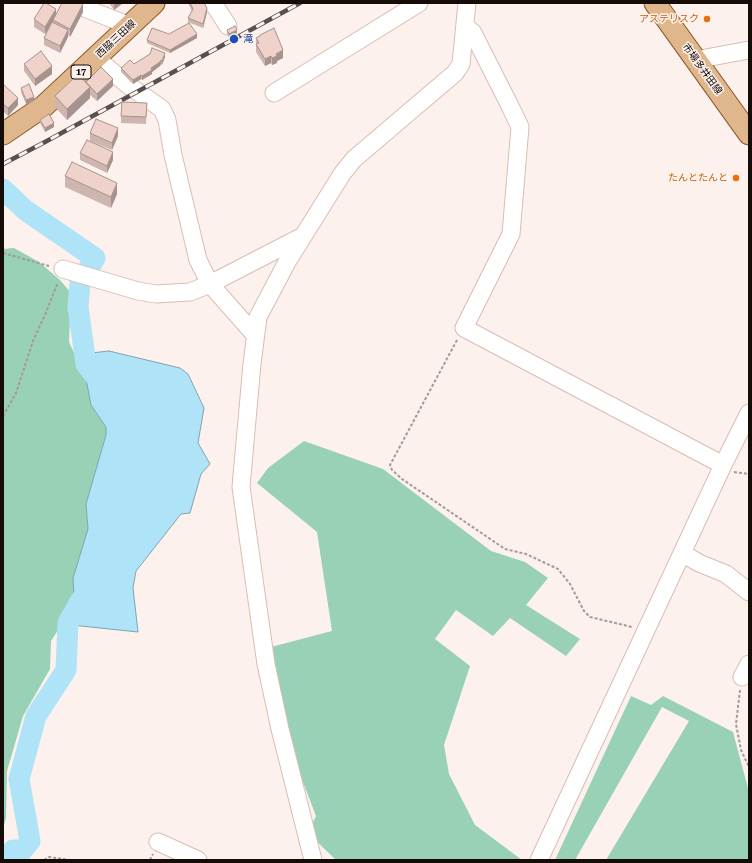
<!DOCTYPE html>
<html>
<head>
<meta charset="utf-8">
<style>
  body { margin:0 }
  #map { position:relative; width:752px; height:863px; overflow:hidden; background:#fcf1ec; font-family:"Roboto Serif",serif }
  canvas { display:block }
  .frame { position:absolute; inset:0; border:4px solid #150c08; pointer-events:none }
</style>
</head>
<body>
<div id="map">
<canvas width="752" height="863"></canvas>
<div class="frame"></div>
</div>
<script>
const context = document.querySelector('canvas').getContext('2d');
context.lineJoin = 'round';
function fillPath(path, color) {
  context.fillStyle = color;
  context.fill(path, 'evenodd');
}
function poly(rows) {
  const path = new Path2D();
  for (const r of rows) {
    path.moveTo(r[0], r[1]);
    for (let i = 2; i < r.length; i += 2) path.lineTo(r[i], r[i + 1]);
  }
  return path;
}
function stroke(path, color, width, dash) {
  context.strokeStyle = color;
  context.lineWidth = width;
  context.lineCap = dash ? 'butt' : 'round';
  context.setLineDash(dash || []);
  context.stroke(path);
}
function write(font, color, halo, rows, align = 'center') {
  context.font = font + ' "Roboto Serif","Noto Sans JP",serif';
  context.lineWidth = 3;
  context.setLineDash([]);
  context.textBaseline = 'middle';
  context.strokeStyle = halo;
  context.fillStyle = color;
  for (const [text, x, y, turn = 0] of rows) {
    context.save();
    context.translate(x, y);
    context.rotate((+turn || 0) * Math.PI / 180);
    context.textAlign = isNaN(turn) ? turn : align;
    if (halo) context.strokeText(text, 0, 0);
    context.fillText(text, 0, 0);
    context.restore();
  }
}
fillPath(poly([
  [14,248,39,262,60,280,71,293,69,342,86,379,91,405,106,427,106,435,86,504,88,529,73,578,74,596,62,624,51,641,50,669,23,716,7,771,6,818,3,828,3,249],
  [304,441,383,469,491,551,525,562,548,578,526,605,580,639,566,656,510,618,493,636,456,610,435,639,470,666,444,745,449,774,475,825,522,860,336,860,308,833,316,816,280,722,271,647,332,631,317,532,257,483,268,468],
  [631,696,651,705,663,696,733,732,749,792,749,860,606,860,689,721,662,707,575,860,555,860]
]), '#99d1b6');
const water = poly([
  [109,351,180,368,188,374,204,408,198,443,210,464,201,474,190,513,181,514,136,571,133,588,138,632,62,624,74,596,73,578,88,529,86,504,106,435,106,427,91,405,86,379,76,357,91,356,91,353,109,351]
]);
fillPath(water, '#afe3f8');
stroke(water, '#81a2b0', 1);
stroke(poly([
  [3,189,25,210,95,258,86,273],
  [82,280,80,283,78,307,86,364,98,380],
  [8,860,8,856,13,850,22,851,30,841,19,779,36,716,66,670,68,623,81,600]
]), '#afe3f8', 21);
const minor = poly([
  [72,3,130,26],
  [213,3,228,26],
  [465,26,473,33,511,108,520,127,511,234,464,328,723,465],
  [96,58,128,85,162,109,167,120,173,155,198,260,210,284,255,335],
  [695,60,749,50],
  [274,93,419,3],
  [63,269,138,291,156,294,190,292,210,284,303,236],
  [682,553,699,563,726,574,749,592],
  [742,677,749,664],
  [158,842,198,860],
  [313,860,280,729,266,664,241,487,252,364,258,317,287,262,342,174,354,159,455,73,461,64,467,3],
  [539,860,723,465,749,413]
]);
const major = poly([
  [655,3,749,134],
  [3,134,44,106,154,3]
]);
stroke(minor, '#d8beb2', 19);
stroke(major, '#8b5b2c', 23);
stroke(poly([
  [3,253,49,266],
  [457,340,390,465,392,470,402,479,505,549,526,554,558,569,570,584,584,611,590,617,632,627],
  [3,416,16,393,33,341,45,315,58,282],
  [734,472,749,474],
  [740,690,736,724,741,750,749,767],
  [44,860,49,857,69,860],
  [150,860,153,854]
]), '#a59a96', 2, [3, 2]);
stroke(minor, '#fff', 17);
stroke(major, '#e0b68c', 21);
const rail = poly([
  [3,164,45,142,300,3]
]);
stroke(rail, '#594f4b', 4.5);
stroke(rail, '#fcf1ec', 3, [9]);
fillPath(poly([
  [109,3,123,3,114,10],
  [188,3,204,3,207,12,203,28,188,22,188,18,192,11],
  [83,12,70,37,68,35,68,37,60,53,44,45,44,38,50,27,45,34,34,27,34,19,56,14],
  [227,30,237,33,229,38,227,34],
  [169,34,197,38,170,53,147,43,147,40],
  [260,35,283,58,277,61,277,63,272,65,271,63,265,66,256,52,256,38,260,36],
  [165,57,162,65,161,64,160,66,152,72,152,74,142,80,141,79,133,84,121,72,121,68,134,64],
  [24,64,52,74,35,86,24,71],
  [86,82,113,86,97,101,90,95,90,98,67,120,55,107,55,96],
  [3,87,18,105,8,116,3,111],
  [21,88,34,101,26,104,21,92],
  [147,103,146,124,121,123,121,116],
  [40,120,54,127,45,132,40,123],
  [90,133,118,136,112,150,90,141],
  [80,153,113,160,107,173,80,160],
  [65,176,117,194,111,208,65,187]
]), '#ceb5ad');
fillPath(poly([
  [114,3,123,3,114,10],
  [83,4,83,12,70,37,70,29],
  [207,8,207,12,203,28,203,24],
  [56,9,56,17,53,20,53,22,45,34,45,27],
  [68,30,68,37,60,53,60,46],
  [237,30,237,33,229,38,229,34],
  [197,34,197,38,170,53,170,50],
  [283,50,283,58,277,61,277,63,272,65,272,58,276,54],
  [165,53,165,57,162,65,162,61],
  [271,56,271,63,265,66,265,59],
  [161,60,161,64,160,66,152,72,152,74,142,80,142,76,151,68],
  [52,66,52,74,35,86,35,79],
  [141,75,141,79,133,84,133,80],
  [113,79,113,86,97,101,97,94],
  [90,87,90,98,67,120,67,109],
  [34,97,34,101,26,104,26,100],
  [18,98,18,105,8,116,8,108],
  [54,123,54,127,45,132,45,128],
  [118,128,118,136,112,150,112,143],
  [113,152,113,160,107,173,107,166],
  [117,183,117,194,111,208,111,197]
]), '#a7938d');
const building = poly([
  [44,3,46,3,56,9,45,27,34,19,44,3],
  [62,3,81,3,83,4,70,29,53,20,62,3],
  [190,3,204,3,207,8,203,24,188,18,193,9,190,3],
  [52,22,68,30,60,46,44,38,52,22],
  [189,23,197,34,170,50,147,40,152,28,169,34,189,23],
  [235,26,237,30,229,34,227,30,235,26],
  [274,28,283,50,276,54,277,56,272,58,271,56,265,59,256,44,259,43,256,38,260,36,260,35,274,28],
  [152,48,165,53,162,61,161,60,160,62,151,68,152,70,142,76,141,75,133,80,121,68,130,60,134,64,150,54,152,48],
  [41,51,52,66,35,79,24,64,41,51],
  [101,67,113,79,97,94,86,82,101,67],
  [78,74,90,87,67,109,55,96,78,74],
  [29,84,34,97,26,100,21,88,29,84],
  [4,85,18,98,8,108,3,104,3,87,4,85],
  [122,102,147,103,146,117,121,116,122,102],
  [49,114,54,123,45,128,40,120,49,114],
  [96,119,118,128,112,143,90,133,96,119],
  [87,140,113,152,107,166,80,153,87,140],
  [72,162,117,183,111,197,65,176,72,162]
]);
fillPath(building, '#efd2c9');
stroke(building, '#a7938d', 1);
for (const [x, y, r, color] of [
  [707,19,4,"#e8710a"],
  [234,39,5,"#1a4fb4"],
  [736,178,4,"#e8710a"]
]) {
  const dot = new Path2D();
  dot.arc(x, y, r, 0, 2 * Math.PI);
  context.fillStyle = color;
  context.fill(dot);
  stroke(dot, '#fcf1ec', 1.5);
}
for (const [x, y, w] of [
  [81,72,20]
]) {
  const box = new Path2D();
  box.roundRect(x - w / 2, y - 7, w, 14, 3);
  context.fillStyle = '#fcf1ec';
  context.fill(box);
  stroke(box, '#150c08', 1);
}
write('bold 9px', '#150c08', null, [
  ["17",81,72]
]);
write('10px', '#c56008', '#fcf1ec', [
  ["アステリスク",699,19],
  ["たんとたんと",728,178]
], 'right');
write('10px', '#150c08', '#fcf1ec', [
  ["西脇三田線",116,39,-43],
  ["市場多井田線",702,69,54]
]);
write('10px', '#164399', '#fcf1ec', [
  ["滝",243,39]
], 'left');
</script>
</body>
</html>
